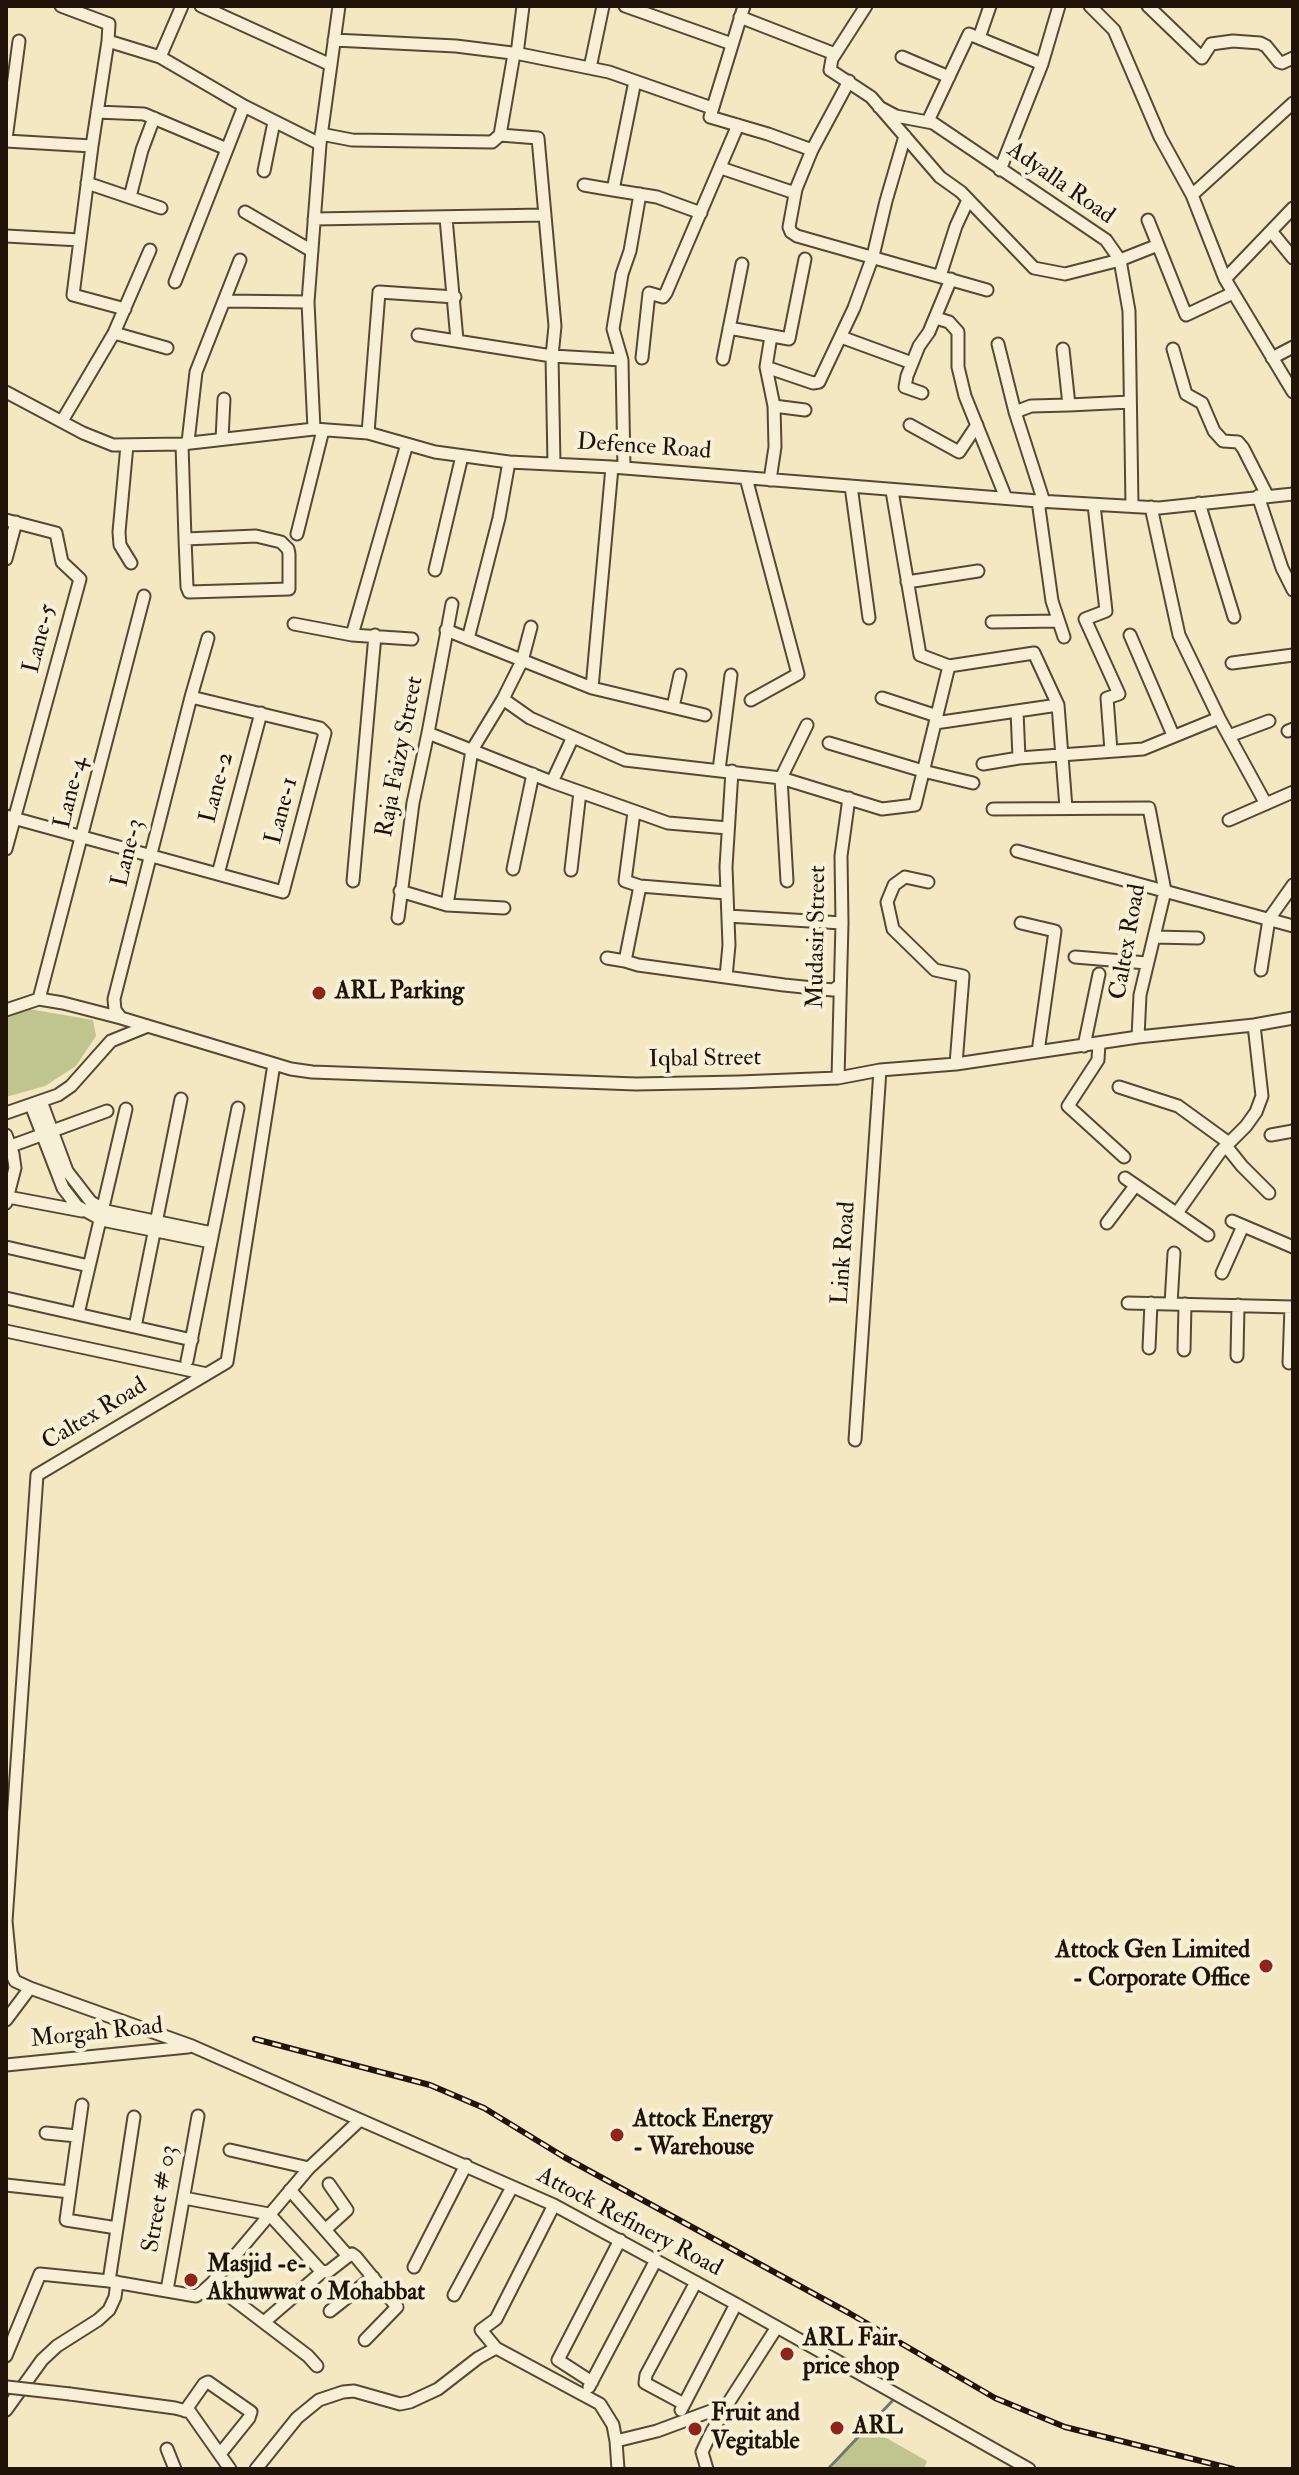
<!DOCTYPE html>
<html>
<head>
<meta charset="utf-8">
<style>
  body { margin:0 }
  #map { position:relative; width:1299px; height:2475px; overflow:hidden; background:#f3e8c1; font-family:"IM FELL Double Pica",serif }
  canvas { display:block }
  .frame { position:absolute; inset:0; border:8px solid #201408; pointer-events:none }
</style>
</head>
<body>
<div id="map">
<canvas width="1299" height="2475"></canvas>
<div class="frame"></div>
</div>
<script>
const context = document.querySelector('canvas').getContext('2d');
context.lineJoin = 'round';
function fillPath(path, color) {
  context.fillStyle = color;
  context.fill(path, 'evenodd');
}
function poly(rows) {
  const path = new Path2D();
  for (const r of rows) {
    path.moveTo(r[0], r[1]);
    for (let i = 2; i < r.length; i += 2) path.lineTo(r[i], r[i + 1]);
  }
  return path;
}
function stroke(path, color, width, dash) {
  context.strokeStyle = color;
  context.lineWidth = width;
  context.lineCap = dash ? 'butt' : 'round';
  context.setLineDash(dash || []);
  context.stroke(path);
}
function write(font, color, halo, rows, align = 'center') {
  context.font = font + ' "IM FELL Double Pica",serif';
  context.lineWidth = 8;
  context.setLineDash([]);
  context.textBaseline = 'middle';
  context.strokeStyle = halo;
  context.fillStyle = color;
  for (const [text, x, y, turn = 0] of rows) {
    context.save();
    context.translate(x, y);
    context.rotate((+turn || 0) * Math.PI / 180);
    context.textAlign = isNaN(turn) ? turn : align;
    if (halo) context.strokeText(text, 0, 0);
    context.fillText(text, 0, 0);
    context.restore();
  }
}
fillPath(poly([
  [29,1009,93,1020,96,1036,76,1066,45,1086,6,1097,6,1018],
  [865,2426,927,2461,924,2469,831,2469]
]), '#c0c48f');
stroke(poly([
  [828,2469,896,2397]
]), '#6d7975', 3);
const minor = poly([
  [61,6,109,24,108,41],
  [201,6,331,65],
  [625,6,732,44],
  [744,6,710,117,768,134,812,150],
  [866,6,832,59,830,70,871,97,940,177,961,192,1034,268,1065,274,1120,260,1158,245],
  [1090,6,1114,30,1160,137,1192,195,1225,279,1293,392],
  [1148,6,1202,58,1211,44,1233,41,1260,43,1266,46,1279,62,1282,63,1293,58],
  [740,17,835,54],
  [979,38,990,6],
  [334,40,456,46,520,54,609,72,712,108],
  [517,54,523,6],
  [160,57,244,106,320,144],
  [902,57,949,77],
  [590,68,603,6],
  [849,81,812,150,796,189,789,227,791,232,797,236,987,290],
  [879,107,896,116,933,123,1106,240,1120,260,1129,311,1132,506],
  [97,112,144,114,227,149],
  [928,121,969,34,1042,64],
  [321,134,352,140,492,142,500,135,514,54],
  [500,135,538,138,555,326,552,356,554,464],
  [6,139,19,41],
  [6,141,92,146,108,41,160,57,182,6],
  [92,146,73,295,125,309],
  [721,168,795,193],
  [1000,170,1042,64,1059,6],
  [264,171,274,122],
  [87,183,161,208],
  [584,185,613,190,635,81],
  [613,190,657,197,701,213],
  [1192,195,1293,103],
  [130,197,142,150,154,118],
  [245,212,312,251],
  [446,218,457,340],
  [314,219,545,215],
  [1148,220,1186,315,1233,293],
  [1271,231,1293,258],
  [6,236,80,240],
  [940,276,956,226,968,200],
  [1225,279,1293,208],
  [175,282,244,106],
  [224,301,308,302],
  [936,318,949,322,958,332,958,367,965,396,1006,498],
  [729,328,789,339,805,259],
  [114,333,167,348],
  [418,335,552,356,622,360],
  [841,337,912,363],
  [998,344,1015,412,1031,406,1069,405],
  [1063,349,1069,405,1130,402],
  [1173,349,1186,394,1202,403,1214,431,1223,441,1238,442,1243,448,1267,495],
  [642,358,649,293,663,297,666,293,738,125],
  [1272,358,1293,347],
  [723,359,742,264],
  [766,367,813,383,819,382,854,308,873,256,886,201,905,136],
  [6,392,83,433,113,445,182,444,314,429,368,433,435,452,509,462,612,467,1038,501,1159,508,1293,494],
  [922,393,905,387,907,376,919,346,929,332,951,279],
  [774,406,805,410],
  [1015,412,1044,502],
  [62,421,114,333,150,250],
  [910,425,959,452,977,425],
  [314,429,308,302,320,144,339,6],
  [368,433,379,292,455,297],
  [222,439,224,399],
  [188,442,196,372,240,260],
  [182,444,185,539,187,587,189,592,289,589,289,554,288,549,281,542,256,536,185,539],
  [127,445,119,532,120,545,131,563],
  [624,468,622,360,613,329,622,274,630,251,640,194],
  [746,478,798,674,751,700],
  [770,480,775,447,774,406,766,367,771,336],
  [851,486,869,618],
  [892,491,920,655,949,666,1034,653,1058,705,1066,808],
  [1258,496,1282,568,1293,590],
  [1038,501,1052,601,1064,637],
  [1199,503,1234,617],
  [1094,505,1106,611,1085,619,1119,694,1107,698,1111,751],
  [1151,507,1179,635,1219,718,1266,804],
  [6,520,56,533,62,562,80,579,6,849],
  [297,534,323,430],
  [6,559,16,522],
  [435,570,462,456],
  [907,582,978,571],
  [992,622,1058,621],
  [294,624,352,635,407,444],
  [446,630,592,688,705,715],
  [352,635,412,639],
  [1130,635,1173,735],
  [468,639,499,518,509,462],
  [1232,663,1293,655],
  [592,688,612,467],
  [882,698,937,716],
  [503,699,530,718,625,760,781,778,882,809,915,805,949,666],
  [673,707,680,675],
  [1017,711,1019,758],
  [935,723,1058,705],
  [1288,731,1293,729],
  [428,733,552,782,668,823,728,828],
  [1229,736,1269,721],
  [829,743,923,771,973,783],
  [983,764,1019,758,1143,749,1219,718],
  [719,770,731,675],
  [552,782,572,739],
  [993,809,1149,808,1165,891,1140,995,1138,1037],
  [634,812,625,881,640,886,726,893],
  [6,816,283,892,325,733,320,728,191,697,208,638],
  [1229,820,1293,792],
  [1017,851,1293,926],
  [513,869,533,774],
  [571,870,580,792],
  [218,874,261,713],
  [353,881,375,635],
  [787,881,781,778,807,725],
  [928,882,905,877,894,885,887,902,893,929,935,970,963,976,956,1064],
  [640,886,625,961,638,965,784,985,833,990,840,985],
  [400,891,447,905,504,908],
  [447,905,472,750,503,699,522,661,531,627],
  [728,916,842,923],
  [398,918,413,803,428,733,452,604],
  [1021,923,1055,931,1038,1052],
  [1154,937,1198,938],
  [1075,957,1147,963],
  [607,958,625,961],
  [1261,970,1269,919,1293,885],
  [726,977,729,945,726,867,732,771],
  [39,999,144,596],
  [6,1010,39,999,63,1003,121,1018,291,1069,312,1072,636,1084,739,1082,838,1078,880,1070,956,1064,1138,1037,1254,1025,1293,1018],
  [121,1018,115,1010,114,999,191,697],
  [1099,1043,1098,1060,1068,1106,1124,1157],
  [1084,1046,1099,974],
  [274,1064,227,1362,37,1475,6,1921,11,1973,15,1981,30,1988,192,2046,554,2205,736,2304,1029,2469],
  [838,1078,842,923,841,856,849,798],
  [1119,1087,1178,1106,1229,1143],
  [41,1101,67,1171,91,1202,106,1211,212,1233],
  [31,1105,63,1188,77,1206,102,1220,211,1242],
  [6,1113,58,1095,71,1086,111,1041,148,1026],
  [6,1135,13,1154,15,1168,6,1203],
  [1271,1135,1293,1131],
  [11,1146,107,1111],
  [1226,1146,1242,1166,1269,1193],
  [1125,1178,1208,1235],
  [8,1197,82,1211],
  [1177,1213,1220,1152,1246,1126,1256,1112,1262,1096,1254,1025],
  [1232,1221,1293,1247],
  [1107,1223,1135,1186],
  [6,1247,89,1266],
  [1222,1273,1243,1226],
  [6,1298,192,1340],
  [1128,1303,1293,1307],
  [1171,1304,1174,1253],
  [78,1314,126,1109],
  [135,1327,181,1099],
  [6,1331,207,1374],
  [1149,1348,1151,1303],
  [1184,1350,1185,1304],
  [1237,1356,1238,1305],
  [187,1361,238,1108],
  [1289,1363,1291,1307],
  [855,1440,880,1070],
  [6,2020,30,1988],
  [6,2065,188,2047],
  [82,2105,66,2220,117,2228],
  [46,2133,77,2136],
  [230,2150,309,2168],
  [6,2185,70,2192],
  [290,2190,348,2256],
  [184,2198,269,2214,322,2272,329,2271,347,2257,352,2254,356,2257,397,2307,365,2340],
  [325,2230,347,2210,329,2184],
  [414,2267,466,2165],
  [109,2281,134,2117],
  [212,2283,308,2356,317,2366],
  [167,2290,198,2116],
  [454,2295,512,2187],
  [330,2311,373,2277],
  [264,2322,322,2272],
  [496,2348,481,2330,496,2319,554,2205],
  [6,2356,40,2274,109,2281,196,2296,202,2292,212,2283,309,2168,360,2120],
  [592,2382,558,2360,620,2240],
  [589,2387,656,2260],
  [70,2394,175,2408,190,2412,230,2469],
  [684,2404,645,2383,646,2375,696,2282],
  [6,2410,42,2360,57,2346,98,2320,109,2310,115,2297,117,2282],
  [681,2410,736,2304],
  [185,2411,204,2384,208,2382,251,2412,249,2418,220,2454],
  [167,2449,175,2469],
  [256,2469,297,2418,319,2400,343,2392,354,2391,400,2404,410,2402,438,2389,478,2358,496,2348,600,2404,613,2425,616,2441],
  [618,2469,616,2441,657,2431,727,2405],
  [707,2469,702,2452,709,2437,727,2405,777,2327]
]);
stroke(minor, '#554936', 15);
stroke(minor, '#f7f0d7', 11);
const rail = poly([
  [255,2039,430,2085,484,2108,564,2157,849,2313,995,2398,1065,2427,1233,2469]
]);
stroke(rail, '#201408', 6);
stroke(rail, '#f7f0d7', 3, [9]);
const minorBridge = poly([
  [7,2387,70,2394]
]);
stroke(minorBridge, '#554936', 15, []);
stroke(minorBridge, '#f7f0d7', 11);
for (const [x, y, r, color] of [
  [319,993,8,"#8f2418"],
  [1266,1966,8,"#8f2418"],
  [617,2135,8,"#8f2418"],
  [191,2280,8,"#8f2418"],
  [787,2354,8,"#8f2418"],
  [837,2428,8,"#8f2418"],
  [695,2429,8,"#8f2418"]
]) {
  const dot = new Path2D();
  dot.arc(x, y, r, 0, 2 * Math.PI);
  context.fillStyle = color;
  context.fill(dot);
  stroke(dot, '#f7f0d7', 3);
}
write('24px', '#201408', '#f7f0d7', [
  ["Adyalla Road",1060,184,35],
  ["Defence Road",644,448,4],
  ["Lane-5",41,639,-75],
  ["Raja Faizy Street",401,757,-79],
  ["Lane-2",218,788,-75],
  ["Lane-4",72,793,-76],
  ["Lane-1",283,811,-75],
  ["Lane-3",129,853,-76],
  ["Mudasir Street",818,937,-89],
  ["Caltex Road",1129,942,-80],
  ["Iqbal Street",705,1060,-1],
  ["Link Road",845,1253,-86],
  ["Caltex Road",95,1415,-31],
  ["Morgah Road",97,2034,-6],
  ["Street # 03",161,2199,-80],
  ["Attock Refinery Road",629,2223,28]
]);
write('bold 24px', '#201408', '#f7f0d7', [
  ["ARL Parking",335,993],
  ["Attock Gen Limited",1250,1952,"right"],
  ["- Corporate Office",1250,1980,"right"],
  ["Attock Energy",633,2121],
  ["- Warehouse",633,2149],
  ["Masjid -e-",207,2266],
  ["Akhuwwat o Mohabbat",207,2294],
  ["ARL Fair",803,2340],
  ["price shop",803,2368],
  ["Fruit and",711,2415],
  ["Vegitable",711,2443],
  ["ARL",853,2428]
], 'left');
</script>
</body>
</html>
